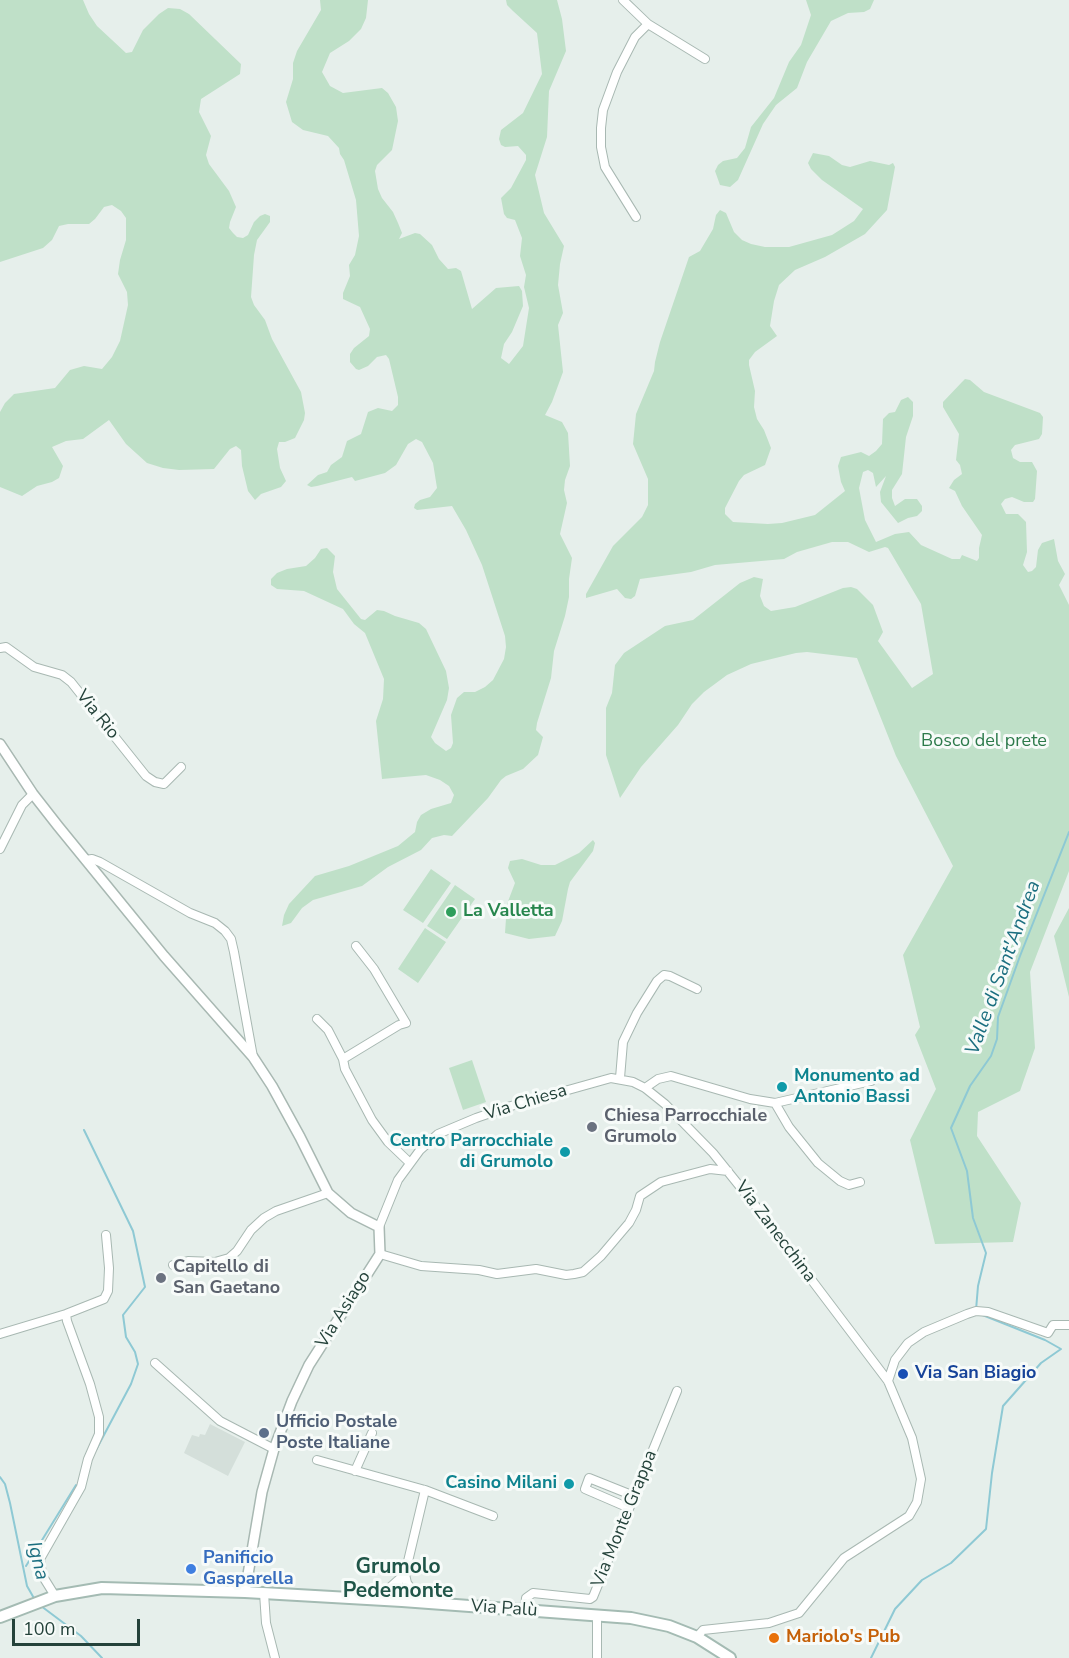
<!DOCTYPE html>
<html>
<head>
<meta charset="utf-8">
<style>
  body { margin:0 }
  #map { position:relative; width:1069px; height:1658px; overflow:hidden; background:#e6efeb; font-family:"Nunito Sans",sans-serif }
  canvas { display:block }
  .scale { position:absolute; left:12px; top:1619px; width:128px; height:27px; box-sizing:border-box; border:3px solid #24423a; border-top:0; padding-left:8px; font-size:18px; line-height:21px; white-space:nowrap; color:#24423a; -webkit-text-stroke:4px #f7fbf9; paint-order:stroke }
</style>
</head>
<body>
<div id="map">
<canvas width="1069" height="1658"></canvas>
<div class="scale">100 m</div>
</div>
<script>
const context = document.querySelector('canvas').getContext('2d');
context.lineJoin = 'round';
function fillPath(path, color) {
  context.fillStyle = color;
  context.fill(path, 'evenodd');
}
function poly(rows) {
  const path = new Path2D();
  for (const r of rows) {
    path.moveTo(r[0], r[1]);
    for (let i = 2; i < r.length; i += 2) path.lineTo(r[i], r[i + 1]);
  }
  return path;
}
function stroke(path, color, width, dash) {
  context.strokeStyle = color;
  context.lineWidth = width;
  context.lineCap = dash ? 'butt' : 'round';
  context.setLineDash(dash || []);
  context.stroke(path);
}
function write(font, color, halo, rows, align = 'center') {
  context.font = font + ' "Nunito Sans",sans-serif';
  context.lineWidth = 6;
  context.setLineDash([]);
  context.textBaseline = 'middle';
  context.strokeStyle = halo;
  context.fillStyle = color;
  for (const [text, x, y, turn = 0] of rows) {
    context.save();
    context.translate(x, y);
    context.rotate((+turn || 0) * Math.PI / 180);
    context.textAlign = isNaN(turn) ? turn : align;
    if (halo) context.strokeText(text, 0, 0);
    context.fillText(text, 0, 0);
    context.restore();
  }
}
fillPath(poly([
  [210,1424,245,1442,228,1476,184,1453,192,1435,199,1437,200,1434,205,1435]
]), '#d4dfda');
fillPath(poly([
  [0,0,83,0,89,14,97,26,126,53,132,52,143,30,159,14,168,8,180,9,189,14,241,64,240,74,201,99,199,112,211,136,206,155,209,164,229,191,236,207,230,222,229,228,233,233,237,237,243,238,248,235,254,222,260,216,265,214,270,216,270,222,257,240,254,255,251,297,254,305,265,320,272,339,301,392,305,413,304,420,295,438,285,442,279,442,277,449,280,468,286,481,281,487,261,494,255,500,248,491,242,466,241,450,236,446,230,449,214,469,179,470,163,468,147,463,126,444,109,420,83,439,66,441,52,447,63,466,59,478,52,482,37,486,22,496,0,487,0,412,5,403,14,394,55,388,70,370,84,366,102,369,112,357,120,341,128,305,127,292,118,274,120,260,126,240,126,218,121,211,112,205,104,207,95,219,89,224,68,224,59,226,52,240,43,248,0,262],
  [320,0,368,0,366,18,361,29,349,41,330,53,322,72,330,86,343,93,382,88,388,93,396,107,398,121,392,150,377,165,375,171,378,189,382,198,393,212,398,223,402,233,399,239,415,233,420,234,432,245,439,259,448,269,456,268,461,271,472,309,496,288,519,286,522,291,523,306,512,332,504,344,501,358,509,364,523,346,529,308,524,287,526,275,520,256,522,238,515,220,507,218,504,214,501,198,511,188,526,160,526,155,518,146,505,147,501,145,499,139,501,130,523,113,542,74,537,33,513,11,507,5,506,0,557,0,562,19,566,51,549,91,547,137,535,175,544,213,564,246,560,264,558,285,563,313,558,325,563,372,552,402,545,415,562,422,568,433,570,466,565,480,564,490,567,503,560,534,572,558,569,579,569,597,565,616,554,651,551,678,537,723,536,730,543,737,538,755,523,769,506,776,501,780,488,798,452,836,444,835,432,838,421,850,388,867,362,886,313,900,302,908,291,923,282,926,284,915,289,904,315,876,349,866,398,846,415,832,417,822,421,815,431,809,451,803,454,795,449,786,440,780,426,775,382,779,376,721,383,699,384,679,365,633,354,624,343,609,304,591,277,589,271,585,271,579,277,573,287,569,306,566,315,558,321,549,327,548,335,556,333,572,337,589,361,619,365,620,377,610,384,611,395,616,419,623,426,629,446,671,449,688,447,700,431,737,435,743,446,751,451,748,453,743,451,715,457,698,464,692,475,692,485,687,493,680,504,659,506,647,505,636,482,565,466,530,452,506,417,510,414,508,415,504,420,500,430,497,437,488,433,463,422,442,416,439,408,444,396,465,385,473,355,481,352,477,317,486,311,487,307,485,318,475,327,472,331,465,342,457,347,441,361,434,368,412,378,408,392,411,398,405,398,397,389,359,386,355,377,357,368,366,359,370,356,369,350,362,350,354,354,348,369,336,370,329,360,307,343,299,343,293,350,276,349,265,355,255,359,236,356,200,344,160,340,154,339,148,328,136,303,130,292,122,286,102,293,79,293,63,297,51,321,10],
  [806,0,874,0,870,9,864,12,848,13,831,21,807,62,797,88,776,105,763,124,738,180,730,187,720,185,715,171,718,165,723,161,737,158,745,148,751,127,774,98,789,62,801,45,811,15],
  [813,153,829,156,842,165,850,167,870,161,889,165,893,163,895,167,887,210,865,234,825,257,795,270,779,285,774,301,770,326,777,336,755,352,749,360,749,365,755,391,754,407,757,419,764,430,771,448,765,465,744,475,739,481,725,508,725,514,733,522,768,524,782,523,815,515,845,491,841,482,838,466,841,457,861,452,869,456,876,451,882,444,883,419,889,413,895,412,901,400,908,397,913,402,913,416,906,437,902,474,892,490,892,498,895,506,905,499,917,499,922,506,922,511,917,516,908,518,898,523,881,502,880,492,886,476,876,487,873,473,868,470,863,472,859,488,865,520,876,542,895,534,909,532,921,545,952,559,960,559,962,555,977,561,979,558,979,548,982,535,962,506,955,491,949,488,954,480,962,474,960,465,956,460,959,434,943,407,943,402,962,382,965,379,970,380,984,392,1040,413,1043,417,1042,434,1039,439,1015,445,1011,450,1013,458,1020,462,1032,462,1037,471,1035,499,1033,502,1024,502,1012,497,1005,499,1001,504,1006,514,1018,514,1026,522,1027,552,1023,565,1028,572,1032,571,1036,567,1038,550,1042,543,1054,539,1058,561,1065,574,1059,585,1069,605,1069,871,1030,972,1035,1048,1020,1091,978,1112,977,1136,1021,1203,1013,1242,935,1244,910,1140,936,1089,915,1035,920,1027,903,955,953,866,896,756,857,658,807,652,796,653,751,664,727,675,704,692,692,704,678,725,641,767,620,798,606,755,606,708,612,693,615,665,624,653,665,626,693,620,740,583,754,577,763,579,760,596,764,606,771,611,795,607,843,588,851,587,857,589,873,605,883,632,878,641,912,688,933,674,921,604,888,548,885,547,869,552,848,542,832,542,797,552,784,559,715,565,691,572,640,579,635,596,631,599,625,598,617,589,586,598,586,594,613,546,642,517,648,505,648,479,633,444,636,414,654,371,655,362,660,342,689,257,700,251,713,229,716,215,720,210,726,213,734,232,742,240,751,244,765,247,789,247,832,235,854,221,863,209,822,180,811,169,808,163],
  [593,840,595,843,593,851,570,882,568,889,562,921,555,936,529,939,505,933,507,904,515,883,508,868,510,861,522,859,541,865,555,865,579,853],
  [431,869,451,883,423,923,403,910],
  [455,885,475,899,447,939,427,926],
  [1069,908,1069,997,1054,936],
  [425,928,446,942,418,983,398,969],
  [472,1060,486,1102,463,1110,449,1068]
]), '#bfe0c8');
stroke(poly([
  [84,1130,133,1231,145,1287,123,1315,126,1337,135,1352,138,1364,131,1384,96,1450],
  [976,1310,978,1286,986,1253,973,1218,967,1171,951,1128,970,1086,991,1056,997,1039,998,1017,1020,956,1069,832],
  [0,1477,5,1484,10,1503,27,1586,35,1600],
  [26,1566,76,1485],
  [41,1606,81,1636,102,1658],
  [871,1658,895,1609,922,1580,951,1563,986,1529,992,1473,1003,1406,1041,1363,1061,1349,1045,1340,980,1314]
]), '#8ec9d4', 2);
const minor = poly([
  [623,0,648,24,705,59],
  [636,217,605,167,601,147,601,128,603,110,617,72,635,37,648,24],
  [0,648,6,647,34,667,62,675,71,682,146,776,155,782,164,784,181,767],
  [0,849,22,805,33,794],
  [86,860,92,859,100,862,190,913,215,923,225,931,231,939,234,952,253,1057],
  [317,1019,328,1030,343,1059,345,1069,372,1120,388,1142,410,1163],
  [343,1059,399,1025,406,1023,374,969,356,946],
  [620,1078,623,1042,637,1013,657,981,664,975,670,976,697,989],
  [645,1088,658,1079,671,1076,750,1099,775,1103,871,1081],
  [775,1103,789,1127,818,1163,840,1181,849,1185,860,1182],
  [379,1227,398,1180,420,1150,438,1134,476,1118,511,1106,611,1078,633,1082,645,1088,665,1104,713,1153,758,1209,888,1381,912,1438,921,1479,917,1502,909,1516,844,1558,799,1613,769,1623,703,1630,697,1637],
  [380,1254,421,1266,479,1270,497,1274,536,1269,566,1275,574,1274,583,1272,601,1256,629,1223,636,1210,640,1196,661,1182,710,1169,728,1171],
  [173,1265,188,1261,215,1262,229,1258,237,1251,251,1230,264,1218,276,1211,328,1193],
  [0,1334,66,1314,104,1299,108,1291,109,1268,106,1235],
  [155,1363,220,1421,274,1449],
  [888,1381,895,1360,908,1343,924,1332,967,1314,976,1311,988,1312,1048,1333,1053,1325,1069,1325],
  [317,1460,425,1490,405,1574,377,1599],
  [355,1471,372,1433],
  [425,1490,493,1516],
  [629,1508,585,1489,589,1478,634,1496],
  [405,1574,407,1583,421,1602],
  [399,1580,397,1595,401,1601],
  [264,1593,266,1623,275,1658],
  [55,1596,42,1575,40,1559,81,1487,88,1459,99,1434,99,1417,90,1384,67,1321,66,1314],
  [525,1611,526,1598,533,1593,590,1599,593,1597,677,1391],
  [597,1616,597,1658]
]);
const tertiary = poly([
  [0,744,33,794,58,826,164,956,253,1057,272,1086,300,1137,328,1193,351,1213,379,1227,380,1254,309,1365,292,1401,274,1449,262,1492,245,1592]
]);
const secondary = poly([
  [0,1617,55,1596,102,1588,245,1592,402,1601,631,1618,669,1626,697,1637,730,1658]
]);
stroke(minor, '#a8b8b2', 10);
stroke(tertiary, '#a8b8b2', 12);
stroke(secondary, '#a4bbb3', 14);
stroke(minor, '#fff', 8);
stroke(tertiary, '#fff', 9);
stroke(secondary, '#fff', 10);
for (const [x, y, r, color] of [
  [451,912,6,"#2e9e5b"],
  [782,1087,6,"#0f9aa8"],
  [592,1127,6,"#6b7280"],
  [565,1152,6,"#0f9aa8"],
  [161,1278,6,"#6b7280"],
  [903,1374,6,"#1a4fb4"],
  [264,1433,6,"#5c6f8a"],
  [569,1484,6,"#0f9aa8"],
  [191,1569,6,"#3f7fe0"],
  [774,1638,6,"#e8710a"]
]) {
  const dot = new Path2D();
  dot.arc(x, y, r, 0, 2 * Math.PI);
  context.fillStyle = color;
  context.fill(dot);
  stroke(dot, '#f7fbf9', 2);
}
write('18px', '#24423a', '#f7fbf9', [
  ["Via Rio",97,715,51],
  ["Via Chiesa",526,1103,-17],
  ["Via Zanecchina",775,1232,53],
  ["Via Asiago",344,1310,-58],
  ["Via Monte Grappa",625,1519,-68],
  ["Via Palù",504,1609,4]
]);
write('18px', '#2d7a4b', '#f7fbf9', [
  ["Bosco del prete",984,742]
]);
write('bold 18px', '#27864d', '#f7fbf9', [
  ["La Valletta",463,912]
], 'left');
write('bold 18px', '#0d838f', '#f7fbf9', [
  ["Monumento ad",794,1077,"left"],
  ["Antonio Bassi",794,1098,"left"],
  ["Centro Parrocchiale",553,1142],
  ["di Grumolo",553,1163],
  ["Casino Milani",557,1484]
], 'right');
write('bold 18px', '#5b616d', '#f7fbf9', [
  ["Chiesa Parrocchiale",604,1117],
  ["Grumolo",604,1138],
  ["Capitello di",173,1268],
  ["San Gaetano",173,1289]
], 'left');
write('bold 18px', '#164399', '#f7fbf9', [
  ["Via San Biagio",915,1374]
], 'left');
write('bold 18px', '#4e5e75', '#f7fbf9', [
  ["Ufficio Postale",276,1423],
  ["Poste Italiane",276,1444]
], 'left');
write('bold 18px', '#366cbe', '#f7fbf9', [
  ["Panificio",203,1559],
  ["Gasparella",203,1580]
], 'left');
write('bold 18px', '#c56008', '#f7fbf9', [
  ["Mariolo's Pub",786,1638]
], 'left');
write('italic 20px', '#1c6f80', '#f7fbf9', [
  ["Valle di Sant'Andrea",1004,968,-70],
  ["Igna",37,1561,76]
]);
write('bold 21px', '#1f5548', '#f7fbf9', [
  ["Grumolo",398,1568],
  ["Pedemonte",398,1592]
]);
</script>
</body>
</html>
